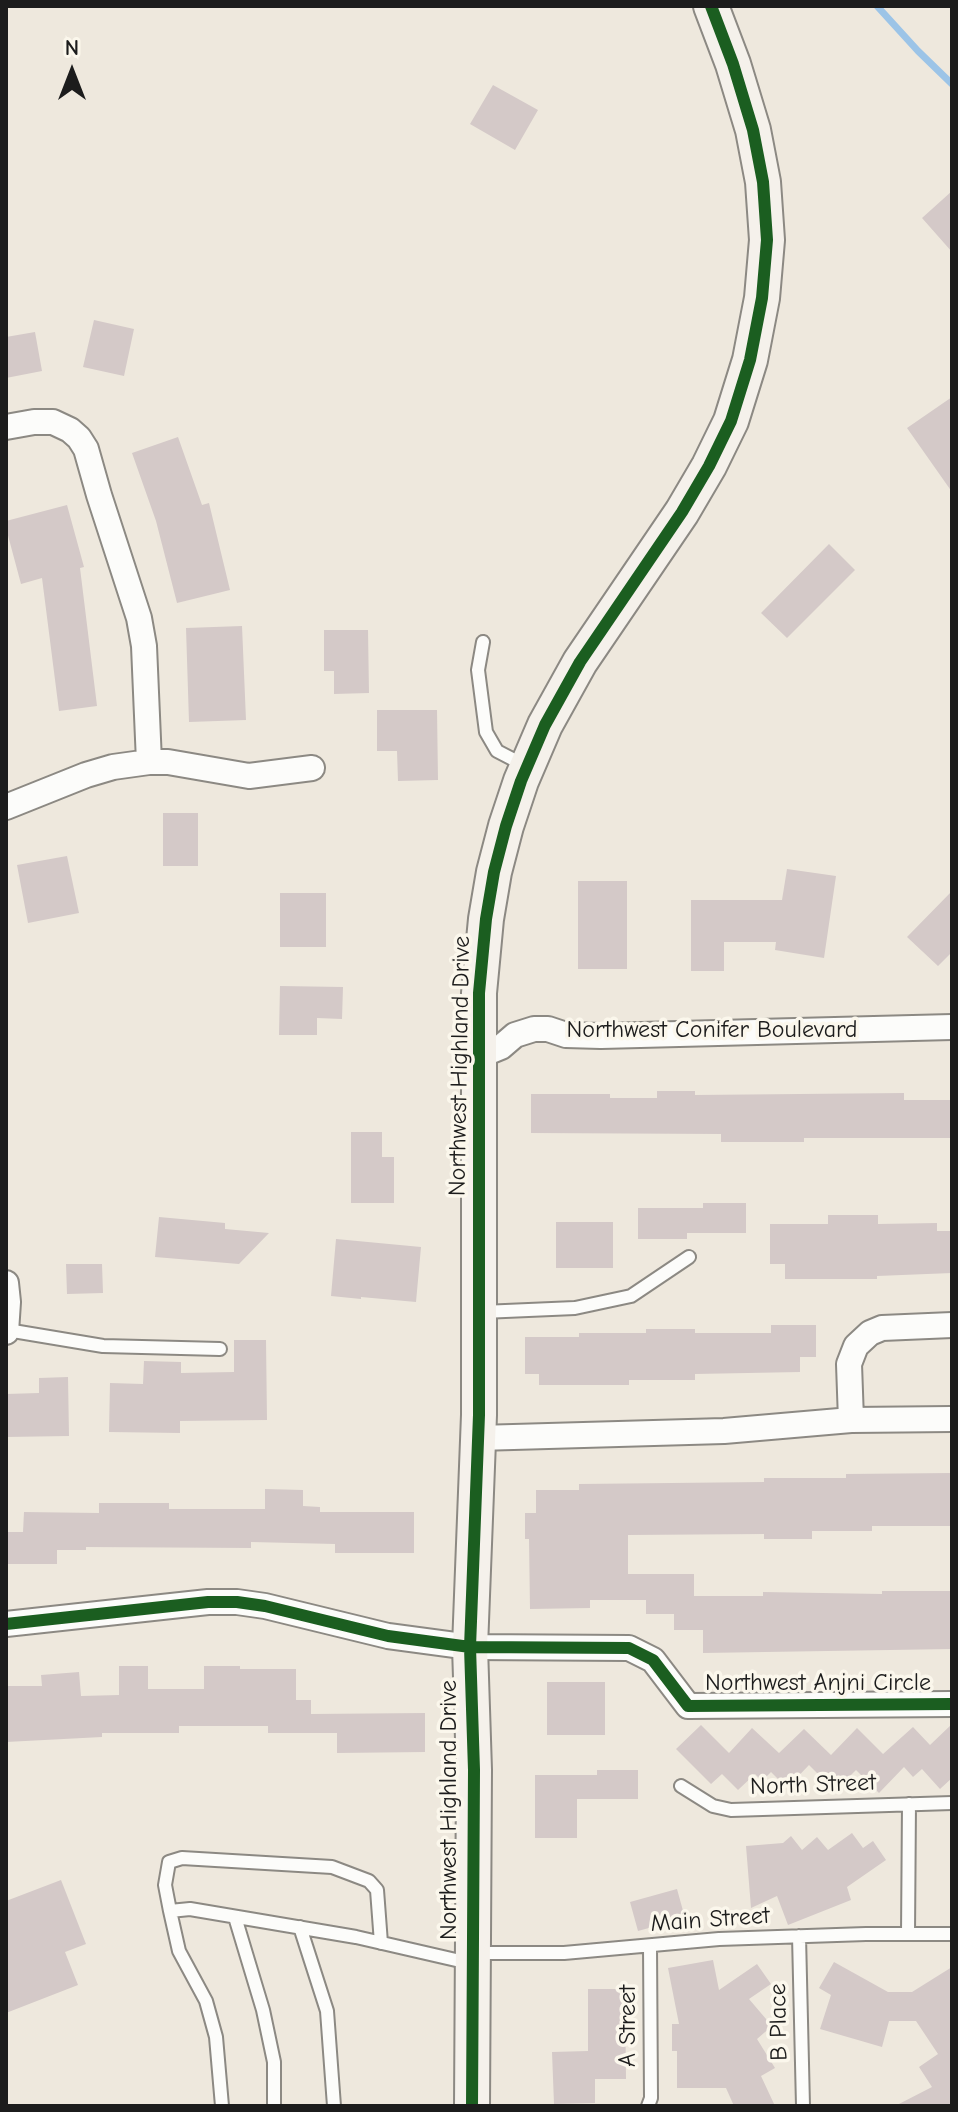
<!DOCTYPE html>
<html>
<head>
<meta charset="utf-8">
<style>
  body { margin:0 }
  #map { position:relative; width:958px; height:2112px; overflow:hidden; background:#eee8dd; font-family:"Comic Neue",sans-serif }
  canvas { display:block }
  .frame { position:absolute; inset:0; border:8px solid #1c1c1c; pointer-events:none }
  .north { position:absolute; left:32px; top:32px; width:80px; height:80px; -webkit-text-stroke:6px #fbf7ec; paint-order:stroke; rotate:0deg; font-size:22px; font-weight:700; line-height:32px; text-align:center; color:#1c1c1c }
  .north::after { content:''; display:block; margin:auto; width:28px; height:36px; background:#1c1c1c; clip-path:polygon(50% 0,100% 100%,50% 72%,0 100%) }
</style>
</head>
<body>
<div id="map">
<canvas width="958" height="2112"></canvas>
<div class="frame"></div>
<div class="north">N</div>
</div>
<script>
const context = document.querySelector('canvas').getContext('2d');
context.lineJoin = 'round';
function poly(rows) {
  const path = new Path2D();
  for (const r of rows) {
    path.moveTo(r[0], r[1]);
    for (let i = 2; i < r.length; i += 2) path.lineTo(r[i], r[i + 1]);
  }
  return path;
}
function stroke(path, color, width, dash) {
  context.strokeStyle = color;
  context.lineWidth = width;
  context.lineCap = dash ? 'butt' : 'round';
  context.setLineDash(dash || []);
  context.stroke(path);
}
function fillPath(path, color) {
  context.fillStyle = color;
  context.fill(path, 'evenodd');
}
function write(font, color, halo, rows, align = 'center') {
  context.font = font + ' "Comic Neue",sans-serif';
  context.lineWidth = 7;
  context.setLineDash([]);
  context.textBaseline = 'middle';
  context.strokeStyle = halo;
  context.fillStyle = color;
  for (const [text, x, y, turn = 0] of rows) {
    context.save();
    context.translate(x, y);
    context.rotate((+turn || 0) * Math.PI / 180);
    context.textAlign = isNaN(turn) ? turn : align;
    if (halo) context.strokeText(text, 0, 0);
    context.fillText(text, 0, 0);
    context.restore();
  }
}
stroke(poly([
  [877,6,918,51,952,84]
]), '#9cc4e7', 7);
fillPath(poly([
  [493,85,538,110,515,150,470,124],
  [952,191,952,252,922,218],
  [94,320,134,329,124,376,83,367],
  [35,332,42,371,6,378,6,337],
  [952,397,952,492,907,428],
  [178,437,202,505,209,503,230,590,177,603,156,521,132,453],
  [67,505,84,567,80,568,97,706,59,711,42,578,21,584,6,528,6,521],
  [829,544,855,570,787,638,761,613],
  [242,626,246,720,189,722,186,628],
  [324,630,368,630,369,693,334,694,334,671,324,671],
  [377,710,437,710,438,780,398,781,397,751,377,751],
  [163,813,198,813,198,866,163,866],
  [67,856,79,913,28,923,17,865],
  [787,869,836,876,824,958,775,950,776,942,724,942,724,971,691,971,691,900,782,900],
  [578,881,627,881,627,969,578,969],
  [952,891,952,952,938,966,907,937],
  [280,893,326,893,326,947,280,947],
  [280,986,343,987,342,1019,317,1018,317,1035,279,1035],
  [657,1091,695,1091,695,1095,904,1093,904,1100,952,1100,952,1138,804,1138,804,1142,721,1142,721,1134,531,1133,531,1094,610,1094,610,1098,657,1098],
  [351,1132,382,1132,382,1157,394,1157,394,1203,351,1203],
  [703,1203,746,1203,746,1233,687,1233,687,1239,638,1239,638,1208,703,1208],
  [828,1215,878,1215,878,1224,937,1223,937,1231,952,1231,952,1273,877,1276,877,1279,785,1279,785,1264,770,1264,770,1224,828,1224],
  [159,1217,225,1223,225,1229,269,1233,239,1264,155,1257],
  [556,1222,613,1222,613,1268,556,1268],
  [336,1239,421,1247,416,1302,361,1297,361,1299,331,1296],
  [66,1264,102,1264,103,1293,67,1294],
  [771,1325,816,1325,816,1357,800,1357,800,1372,695,1374,695,1380,629,1380,629,1385,539,1385,539,1374,525,1374,525,1337,579,1337,579,1333,646,1333,646,1329,695,1329,695,1333,771,1333],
  [234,1340,266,1340,267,1420,180,1421,180,1433,109,1432,110,1383,143,1384,144,1361,181,1362,181,1373,234,1372],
  [68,1377,69,1436,6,1437,6,1394,39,1393,39,1378],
  [952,1473,952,1526,872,1526,872,1531,812,1531,812,1539,764,1539,764,1534,628,1535,628,1574,694,1574,694,1596,763,1596,763,1592,882,1594,882,1591,952,1591,952,1649,703,1653,703,1630,674,1630,674,1614,646,1614,646,1600,590,1600,590,1608,530,1609,529,1539,525,1539,525,1513,536,1513,536,1490,579,1490,579,1484,764,1482,764,1478,846,1478,846,1474],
  [265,1489,303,1490,303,1506,320,1507,320,1512,414,1512,414,1553,335,1553,335,1544,251,1542,251,1548,86,1547,86,1550,57,1550,57,1564,6,1564,6,1532,23,1532,24,1512,99,1513,99,1503,169,1503,169,1509,265,1509],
  [119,1666,148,1666,148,1689,204,1689,204,1666,240,1666,240,1669,296,1669,296,1700,311,1700,311,1714,425,1713,425,1752,337,1753,337,1733,268,1733,268,1726,179,1726,179,1733,102,1733,102,1737,6,1742,6,1686,42,1686,41,1675,79,1672,81,1696,119,1695],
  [547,1682,605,1682,605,1735,547,1735],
  [952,1724,952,1778,940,1789,922,1769,913,1777,904,1767,879,1793,856,1770,835,1791,809,1765,787,1788,771,1772,762,1781,755,1774,738,1790,722,1774,711,1784,676,1749,701,1725,729,1753,752,1728,779,1753,804,1729,831,1755,857,1728,883,1754,913,1727,930,1745],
  [597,1770,638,1770,638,1799,577,1799,577,1838,535,1838,535,1775,597,1775],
  [852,1833,863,1848,873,1841,886,1860,847,1887,851,1900,788,1925,777,1896,751,1908,746,1846,783,1843,791,1836,802,1850,817,1837,828,1850],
  [61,1880,86,1944,65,1952,78,1985,6,2013,6,1901],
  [677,1889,685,1918,638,1931,630,1902],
  [713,1960,719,1990,757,1964,771,1984,749,1999,772,2026,757,2039,775,2068,761,2076,775,2106,734,2106,726,2088,677,2088,677,2051,672,2051,672,2024,679,2024,668,1968],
  [834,1962,888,1992,912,1992,952,1967,952,2106,895,2106,932,2087,919,2067,938,2054,916,2021,889,2021,882,2047,820,2029,831,1995,819,1988],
  [588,1989,625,1989,626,2079,595,2079,595,2103,554,2104,552,2052,588,2051]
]), '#d4c9c8');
const lane = poly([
  [483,642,478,670,486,732,497,751,524,765],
  [482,1312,575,1308,631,1296,689,1257],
  [7,1330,103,1346,220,1349],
  [681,1786,713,1806,731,1810,952,1803],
  [170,1911,190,1909,356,1937,469,1963],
  [235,1917,263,2010,274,2062,274,2106],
  [300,1927,327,2011,334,2106],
  [908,1934,909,1804],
  [799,1936,803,2106],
  [475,1953,564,1953,719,1939,866,1934,952,1934],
  [222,2106,216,2037,206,2001,179,1951,170,1911,165,1885,169,1862,182,1858,332,1867,369,1881,377,1890,381,1943],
  [648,2106,651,2098,650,1946]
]);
const street = poly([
  [6,427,34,422,53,422,70,430,79,438,86,449,99,495,139,618,144,646,149,762],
  [6,807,86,775,113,767,149,762,168,762,249,776,312,768],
  [479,1056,501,1047,515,1035,534,1029,548,1029,566,1035,601,1036,952,1027],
  [6,1283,8,1302,6,1332],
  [851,1420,849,1364,856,1346,870,1333,882,1328,952,1325],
  [478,1438,724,1431,851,1420,952,1419],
  [6,1624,208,1602,237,1602,265,1606,388,1636,470,1647,629,1648,653,1660,688,1706,952,1704]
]);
const secondary = poly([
  [472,2106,474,1770,470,1647,479,1415,479,993,486,919,494,872,506,826,521,781,545,725,580,662,682,512,709,466,731,421,750,360,762,298,767,240,763,182,753,130,733,64,711,6]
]);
stroke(lane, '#8c8983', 16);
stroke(street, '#8c8983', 28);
stroke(secondary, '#8c8983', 38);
stroke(lane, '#fcfcfa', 12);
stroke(street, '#fcfcfa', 24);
stroke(secondary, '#f5f1eb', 34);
stroke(poly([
  [6,1624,208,1602,237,1602,265,1606,388,1636,470,1647,629,1648,653,1660,688,1706,952,1704],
  [472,2106,474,1770,470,1647,479,1415,479,993,486,919,494,872,506,826,521,781,545,725,580,662,682,512,709,466,731,421,750,360,762,298,767,240,763,182,753,130,733,64,711,6]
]), '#1b5e20', 12);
write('24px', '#1c1c1c', '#fbf7ec', [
  ["Northwest Conifer Boulevard",712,1030],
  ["Northwest Highland Drive",460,1066,-89],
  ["Northwest Anjni Circle",818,1683],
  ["North Street",813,1785,-2],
  ["Northwest Highland Drive",449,1810,-90],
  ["Main Street",710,1920,-4],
  ["B Place",779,2022,-91],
  ["A Street",628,2026,-90]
]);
</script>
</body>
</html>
